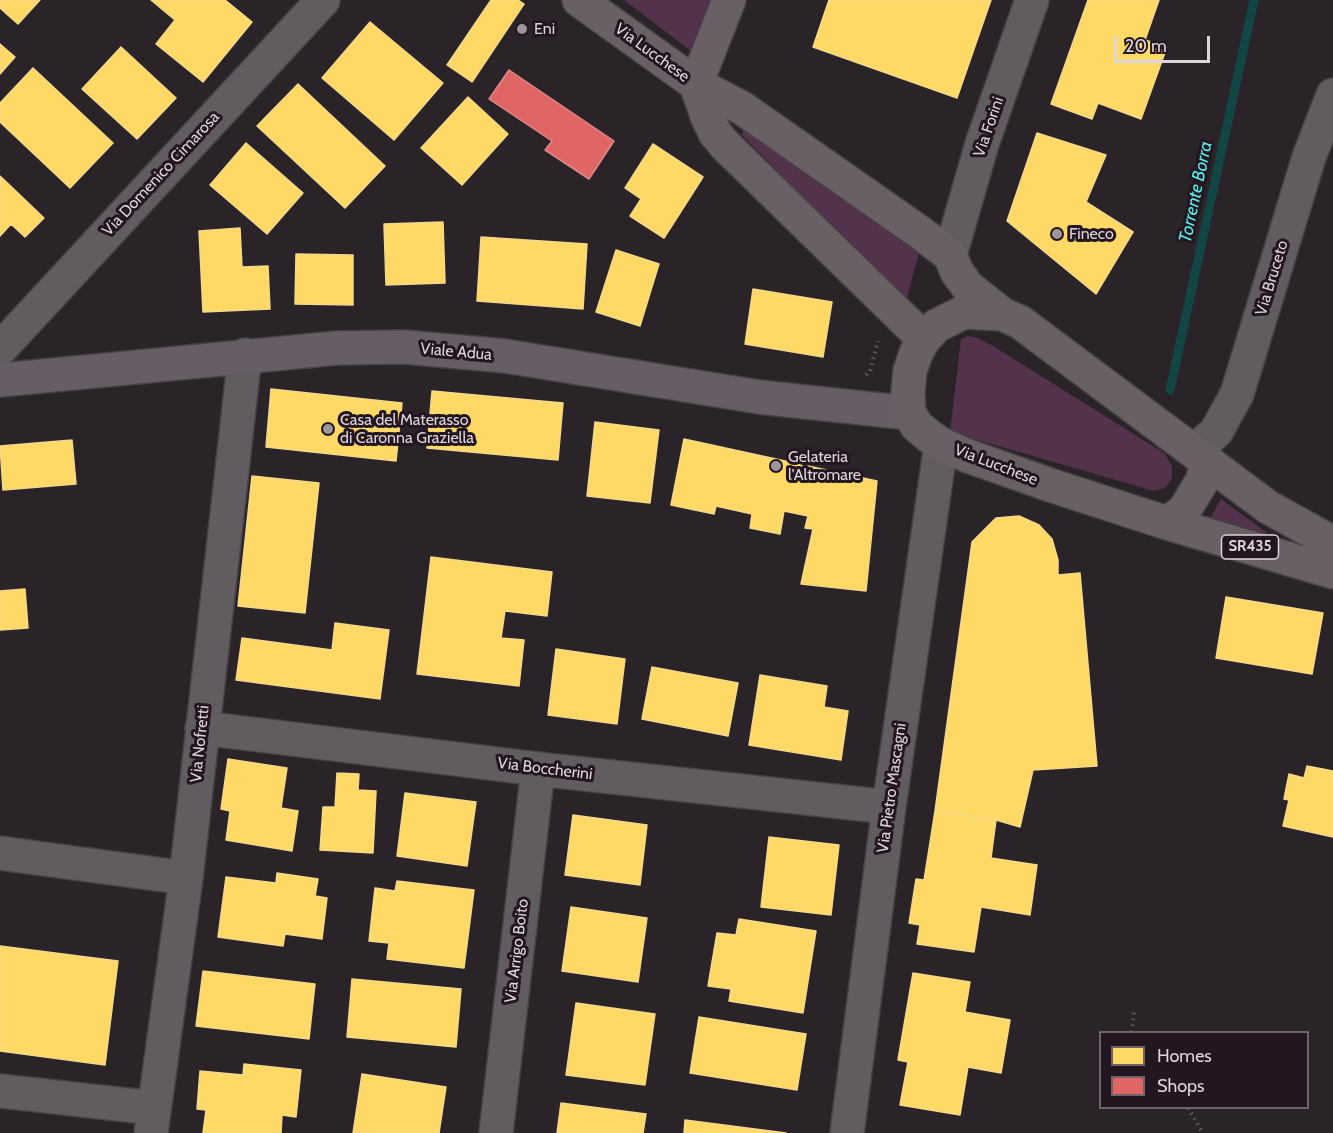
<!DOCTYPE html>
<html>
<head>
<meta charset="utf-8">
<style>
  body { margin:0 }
  #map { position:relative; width:1333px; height:1133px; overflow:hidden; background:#2a2429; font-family:Cabin,sans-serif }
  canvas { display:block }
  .legend { position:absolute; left:1099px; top:1031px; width:210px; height:78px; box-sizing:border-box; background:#241621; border:2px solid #6e626b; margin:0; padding:8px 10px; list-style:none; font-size:18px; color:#ded4db }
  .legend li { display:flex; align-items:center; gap:12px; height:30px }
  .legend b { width:30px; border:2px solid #6e626b }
  .scale { position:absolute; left:1114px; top:36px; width:96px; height:27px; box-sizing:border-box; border:3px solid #ded4db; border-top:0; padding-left:8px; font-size:18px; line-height:21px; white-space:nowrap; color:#ded4db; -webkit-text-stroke:4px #241621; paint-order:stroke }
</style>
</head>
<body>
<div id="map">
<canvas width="1333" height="1133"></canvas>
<ul class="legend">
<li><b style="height:16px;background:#ffd966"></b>Homes</li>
<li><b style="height:16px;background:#e06666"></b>Shops</li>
</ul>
<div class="scale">20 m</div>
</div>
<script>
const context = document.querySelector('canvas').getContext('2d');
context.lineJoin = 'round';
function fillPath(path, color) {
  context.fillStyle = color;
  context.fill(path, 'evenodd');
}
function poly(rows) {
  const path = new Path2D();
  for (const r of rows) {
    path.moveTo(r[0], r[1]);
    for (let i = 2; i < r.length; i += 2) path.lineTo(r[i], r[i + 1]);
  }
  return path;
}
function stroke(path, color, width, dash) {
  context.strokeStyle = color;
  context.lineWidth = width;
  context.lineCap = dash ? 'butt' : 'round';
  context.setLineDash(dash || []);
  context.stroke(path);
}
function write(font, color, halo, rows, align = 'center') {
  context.font = font + ' Cabin,sans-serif';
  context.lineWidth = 6;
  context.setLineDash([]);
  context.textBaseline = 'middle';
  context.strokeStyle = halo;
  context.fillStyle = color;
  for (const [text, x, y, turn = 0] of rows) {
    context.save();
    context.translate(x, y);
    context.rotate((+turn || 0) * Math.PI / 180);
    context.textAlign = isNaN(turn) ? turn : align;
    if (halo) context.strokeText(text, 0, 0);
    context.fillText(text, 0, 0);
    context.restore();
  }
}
fillPath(poly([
  [624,0,710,0,691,51],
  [745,124,920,249,906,301,742,135],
  [968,336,978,338,993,346,1164,453,1172,466,1172,478,1169,483,1165,488,1154,491,950,432,961,339],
  [1221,499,1266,532,1265,534,1210,518]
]), '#53334c');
const homes = poly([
  [0,0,40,0,18,24,0,8,0,0],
  [151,0,225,0,252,22,203,82,156,44,175,20,151,0],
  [491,0,518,0,524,4,472,82,447,65,491,0],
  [829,0,991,0,957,98,813,47,829,0],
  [1088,0,1159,0,1145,40,1167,47,1141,119,1098,103,1092,119,1051,104,1088,0],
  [370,22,443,83,394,140,322,78,370,22],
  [0,44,15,57,0,74,0,44],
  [121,47,176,98,137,139,82,89,121,47],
  [33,68,113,143,70,188,0,122,0,103,33,68],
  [298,84,385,166,345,208,257,126,298,84],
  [468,97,508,134,462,185,421,148,468,97],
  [1037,133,1106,155,1086,202,1133,232,1096,294,1007,221,1037,133],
  [246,143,303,193,267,234,210,185,246,143],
  [653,144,703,177,664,238,630,216,641,199,625,188,653,144],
  [0,176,44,218,25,237,11,224,0,236,0,176],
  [443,222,445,283,386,285,384,224,443,222],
  [240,228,242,267,268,266,270,309,203,312,199,231,240,228],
  [481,237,587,244,583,309,477,301,481,237],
  [616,250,659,264,640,326,596,312,616,250],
  [296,254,353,255,353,305,295,304,296,254],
  [753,289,832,302,823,357,745,344,753,289],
  [271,389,402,403,396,461,266,447,271,389],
  [432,391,563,403,558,460,427,448,432,391],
  [595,422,659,430,650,503,587,496,595,422],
  [684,439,877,481,866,591,801,584,813,529,805,528,808,516,784,511,780,534,750,528,752,514,716,506,714,514,671,505,684,439],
  [72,440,76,484,3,490,0,446,72,440],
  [252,476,319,483,305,613,238,606,252,476],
  [1019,516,1039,525,1052,539,1058,560,1058,575,1080,573,1097,766,1033,770,1020,827,996,820,935,811,972,542,996,518,1019,516],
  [431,557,552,572,547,616,505,611,501,638,524,640,519,686,417,674,431,557],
  [25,589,28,628,0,630,0,591,25,589],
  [1226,597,1323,613,1312,674,1216,658,1226,597],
  [335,623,389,630,380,699,236,680,242,638,332,650,335,623],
  [556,649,625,659,617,724,548,715,556,649],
  [652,667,738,683,728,736,642,719,652,667],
  [760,675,827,686,824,707,848,711,841,760,749,745,760,675],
  [228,759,287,768,281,808,298,811,292,851,226,840,230,811,221,809,228,759],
  [1307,766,1333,771,1333,837,1283,826,1289,800,1284,799,1289,774,1304,778,1307,766],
  [337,773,359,774,358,790,376,791,373,853,320,850,323,807,335,807,337,773],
  [405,793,476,802,467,866,397,856,405,793],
  [935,811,996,820,991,858,1037,865,1030,915,981,907,974,952,917,944,920,925,909,923,916,879,924,880,935,811],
  [573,815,647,825,640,885,565,875,573,815],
  [769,837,839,845,831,915,761,907,769,837],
  [277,873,318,879,315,896,327,898,322,939,285,934,283,946,218,937,226,877,276,883,277,873],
  [397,881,474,890,464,968,387,959,389,943,369,941,375,888,395,891,397,881],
  [571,907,647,918,638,982,562,971,571,907],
  [739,919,816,931,803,1013,729,1001,731,989,708,986,717,933,736,935,739,919],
  [0,946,118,961,105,1065,0,1051,0,946],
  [203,971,315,984,309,1039,196,1026,203,971],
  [913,973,970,982,965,1012,1010,1020,1001,1073,968,1067,960,1115,900,1105,908,1062,898,1060,913,973],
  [352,979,461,989,456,1047,347,1037,352,979],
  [576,1003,655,1014,645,1085,566,1075,576,1003],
  [699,1017,806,1034,797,1090,690,1073,699,1017],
  [244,1064,301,1070,296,1117,282,1115,281,1133,203,1133,206,1110,197,1109,200,1071,243,1075,244,1064],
  [362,1074,446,1087,439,1133,353,1133,362,1074],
  [561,1103,646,1114,643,1133,557,1133,561,1103],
  [685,1120,786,1133,684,1133,685,1120]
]);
fillPath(homes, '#ffd966');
stroke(homes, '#f5d889', 1.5);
const shops = poly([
  [509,70,614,141,589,179,545,150,552,141,489,99,509,70]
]);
fillPath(shops, '#e06666');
stroke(shops, '#df8789', 1.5);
stroke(poly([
  [1170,390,1254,0]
]), '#114644', 9);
const minor = poly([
  [950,255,982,144,1032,0],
  [0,349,323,0],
  [1194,451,1216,432,1237,394,1309,157,1333,95],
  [202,728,538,769,889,807],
  [0,853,186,878],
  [0,1091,154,1108],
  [151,1133,186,878,245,355],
  [496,1133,538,769],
  [847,1133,889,807,941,444]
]);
const secondary = poly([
  [0,380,337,348,405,347,505,356,759,397,909,413]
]);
const primary = poly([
  [579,0,696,84,742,108,918,231,950,255,957,272,968,287,1002,314,1020,322,1268,507,1333,543],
  [696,84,707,116,715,133,725,145,924,339],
  [696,84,729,0],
  [1002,314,964,312,936,326,924,339,916,353,910,371,908,392,909,413,917,426,929,436,941,444,968,456,1050,485,1167,523,1333,572],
  [1167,523,1184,511,1202,481,1208,461]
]);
stroke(minor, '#474146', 36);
stroke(secondary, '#474146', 36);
stroke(primary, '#474146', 36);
stroke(poly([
  [866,375,870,371,878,341],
  [1132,1032,1134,1009],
  [1188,1108,1203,1133]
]), '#605a5e', 4, [1.5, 4.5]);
stroke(minor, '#615c60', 33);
stroke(secondary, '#665e64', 33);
stroke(primary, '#696066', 33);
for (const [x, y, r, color] of [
  [522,29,6,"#9f969d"],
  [1057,234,6,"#9f969d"],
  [328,429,6,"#9f969d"],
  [776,466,6,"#9f969d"]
]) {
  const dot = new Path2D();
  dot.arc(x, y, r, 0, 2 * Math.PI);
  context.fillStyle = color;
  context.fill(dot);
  stroke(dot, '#241621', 2);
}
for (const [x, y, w] of [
  [1250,547,57]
]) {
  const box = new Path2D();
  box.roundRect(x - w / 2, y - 12, w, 24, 4.5);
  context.fillStyle = '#241621';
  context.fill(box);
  stroke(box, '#ded4db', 1.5);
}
write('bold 15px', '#ded4db', null, [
  ["SR435",1250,547]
]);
write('16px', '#ded4db', '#241621', [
  ["Eni",534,29],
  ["Fineco",1069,234],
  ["Casa del Materasso",340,420],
  ["di Caronna Graziella",340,438],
  ["Gelateria",788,457],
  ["l'Altromare",788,475]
], 'left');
write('16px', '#ded4db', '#241621', [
  ["Via Lucchese",652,53,36],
  ["Via Forini",989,127,-71],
  ["Via Domenico Cimarosa",161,174,-47],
  ["Via Bruceto",1272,278,-73],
  ["Viale Adua",456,352,5],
  ["Via Lucchese",996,465,21],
  ["Via Nofretti",200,744,-84],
  ["Via Boccherini",545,769,7],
  ["Via Pietro Mascagni",892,788,-82],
  ["Via Arrigo Boito",517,951,-83]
]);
write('italic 18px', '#58efe8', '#241621', [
  ["Torrente Borra",1196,192,-78]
]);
</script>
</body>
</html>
